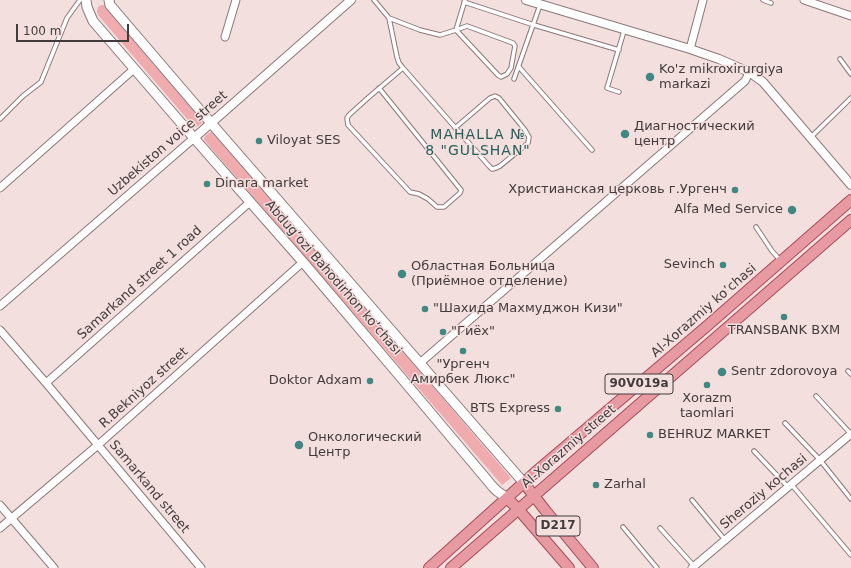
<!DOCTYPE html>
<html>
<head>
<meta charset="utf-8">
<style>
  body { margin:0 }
  #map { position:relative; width:851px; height:568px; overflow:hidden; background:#f4dfdf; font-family:"DejaVu Sans",sans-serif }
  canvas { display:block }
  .scale { position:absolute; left:16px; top:24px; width:113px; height:18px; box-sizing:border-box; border:2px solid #433b3b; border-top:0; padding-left:5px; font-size:12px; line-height:14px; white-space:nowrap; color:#433b3b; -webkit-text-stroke:3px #f4dfdf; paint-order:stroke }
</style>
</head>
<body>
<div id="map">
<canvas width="851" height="568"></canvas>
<div class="scale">100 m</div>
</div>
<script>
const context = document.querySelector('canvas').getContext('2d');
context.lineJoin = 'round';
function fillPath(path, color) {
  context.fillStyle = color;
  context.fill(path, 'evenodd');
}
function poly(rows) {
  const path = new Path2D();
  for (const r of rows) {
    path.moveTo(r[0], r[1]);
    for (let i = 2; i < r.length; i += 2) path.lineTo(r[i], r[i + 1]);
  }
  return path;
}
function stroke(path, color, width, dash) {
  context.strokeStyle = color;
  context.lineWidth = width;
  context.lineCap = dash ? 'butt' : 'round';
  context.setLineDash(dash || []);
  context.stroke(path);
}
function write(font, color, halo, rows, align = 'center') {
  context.font = font + ' "DejaVu Sans",sans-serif';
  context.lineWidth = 3;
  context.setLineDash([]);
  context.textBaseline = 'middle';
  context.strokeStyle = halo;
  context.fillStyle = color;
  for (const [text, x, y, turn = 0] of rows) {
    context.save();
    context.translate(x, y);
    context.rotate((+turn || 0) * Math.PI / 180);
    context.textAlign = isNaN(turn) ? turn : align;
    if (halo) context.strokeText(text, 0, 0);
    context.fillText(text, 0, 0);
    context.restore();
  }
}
fillPath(poly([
  [101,5,106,5,202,119,202,123,198,126,194,127,98,15,97,11,98,7],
  [212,131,215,132,511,478,502,485,204,140,205,136]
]), '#efabae');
const service = poly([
  [374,0,389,18,397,57,399,63,403,68,489,166,492,169,496,168,500,166,528,143,529,137,525,130,499,98,495,96,490,98,455,128],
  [763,0,771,3],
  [464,2,534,25,619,50],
  [389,18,420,30,440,35,456,30,467,26,513,43,515,46,511,68,507,74,501,77,498,75,456,30,465,0],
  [840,59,851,74],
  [519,67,592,150],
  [514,79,540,5],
  [379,88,461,190,460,193,444,207,437,207,428,199,419,194,410,192,348,125,347,118,349,115,369,97,403,68],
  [619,92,607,88,624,31],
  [0,119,23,96,41,82,67,18,80,0],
  [811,137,851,98],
  [756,227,772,251,780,260],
  [848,371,851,374],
  [816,396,851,434],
  [785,423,820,460,851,499],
  [754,451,788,487],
  [791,484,851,555],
  [692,500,725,540],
  [623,527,657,568],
  [660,528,694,566]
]);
const minor = poly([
  [804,0,851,16],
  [225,37,236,0],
  [690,49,703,0],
  [0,188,134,69],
  [0,306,194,138],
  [0,330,46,383,201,568],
  [420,363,745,81,747,77,749,72],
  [46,383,250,202],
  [0,505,54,568],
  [0,528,98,445,303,262],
  [692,568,851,434]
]);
const tertiary = poly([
  [526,0,690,49,719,59,749,72,763,82,851,185],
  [194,138,351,0]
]);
const secondary = poly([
  [86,0,87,7,93,21,194,138,303,262,398,374,493,487,497,491,507,498],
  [109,0,110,5,211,123,524,483]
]);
const primary = poly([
  [524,483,545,510,593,568],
  [507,498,518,509,569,568],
  [429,568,539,469,707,326,851,200],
  [451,568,851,220]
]);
stroke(service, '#8a7878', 5.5);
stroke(minor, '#8a7878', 9);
stroke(tertiary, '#8a7878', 10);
stroke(secondary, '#8a7878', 11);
stroke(primary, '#a44d57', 12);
stroke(service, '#fff', 3.5);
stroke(minor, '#fff', 7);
stroke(tertiary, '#fff', 8);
stroke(secondary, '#fff', 9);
stroke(primary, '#e89aa3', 10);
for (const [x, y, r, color] of [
  [650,77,5,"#428882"],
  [625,134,5,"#428882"],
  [259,141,4,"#428882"],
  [207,184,4,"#428882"],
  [735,190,4,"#428882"],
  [792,210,5,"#428882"],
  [723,265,4,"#428882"],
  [402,274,5,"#428882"],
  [425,309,4,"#428882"],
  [784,317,4,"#428882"],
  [443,332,4,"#428882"],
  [463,351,4,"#428882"],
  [722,372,5,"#428882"],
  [370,381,4,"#428882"],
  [707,385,4,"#428882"],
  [558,409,4,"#428882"],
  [650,435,4,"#428882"],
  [299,445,5,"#428882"],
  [596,485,4,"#428882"]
]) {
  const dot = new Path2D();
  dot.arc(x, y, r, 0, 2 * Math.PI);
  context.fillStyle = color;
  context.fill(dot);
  stroke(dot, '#f4dfdf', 1.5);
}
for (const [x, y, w] of [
  [639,384,68],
  [558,526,44]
]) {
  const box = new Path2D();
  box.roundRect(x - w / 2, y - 10, w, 20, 3);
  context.fillStyle = '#f4dfdf';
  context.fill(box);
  stroke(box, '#433b3b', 1);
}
write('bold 12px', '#433b3b', null, [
  ["90V019a",639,384],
  ["D217",558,526]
]);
write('13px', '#433b3b', '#f4dfdf', [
  ["Ko'z mikroxirurgiya",659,70],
  ["markazi",659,85],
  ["Диагностический",634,127],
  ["центр",634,142],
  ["Viloyat SES",267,141],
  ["Dinara market",215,184],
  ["Христианская церковь г.Ургенч",727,190,"right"],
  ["Alfa Med Service",783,210,"right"],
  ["Sevinch",715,265,"right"],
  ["Областная Больница",411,267],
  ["(Приёмное отделение)",411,282],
  ["\"Шахида Махмуджон Кизи\"",433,309],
  ["TRANSBANK BXM",784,331,"center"],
  ["\"Гиёх\"",451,332],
  ["\"Ургенч",463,365,"center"],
  ["Амирбек Люкс\"",463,380,"center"],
  ["Sentr zdorovoya",731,372],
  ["Doktor Adxam",362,381,"right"],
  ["Xorazm",707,399,"center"],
  ["taomlari",707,414,"center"],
  ["BTS Express",550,409,"right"],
  ["BEHRUZ MARKET",658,435],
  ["Онкологический",308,438],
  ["Центр",308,453],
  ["Zarhal",604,485]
], 'left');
write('13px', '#433b3b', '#f4dfdf', [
  ["Uzbekiston voice street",168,144,-41],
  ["Abdug’ozi Bahodirhon ko’chasi",333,278,49],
  ["Samarkand street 1 road",140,283,-42],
  ["Al-Xorazmiy ko’chasi",704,311,-41],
  ["R.Bekniyoz street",144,388,-42],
  ["Al-Xorazmiy street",569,447,-41],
  ["Samarkand street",149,487,50],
  ["Sheroziy kochasi",764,492,-40]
]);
context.letterSpacing = '1px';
write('14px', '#265e59', '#f4dfdf', [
  ["MAHALLA №",478,135],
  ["8 \"GULSHAN\"",478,151]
]);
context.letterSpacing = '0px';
</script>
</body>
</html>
